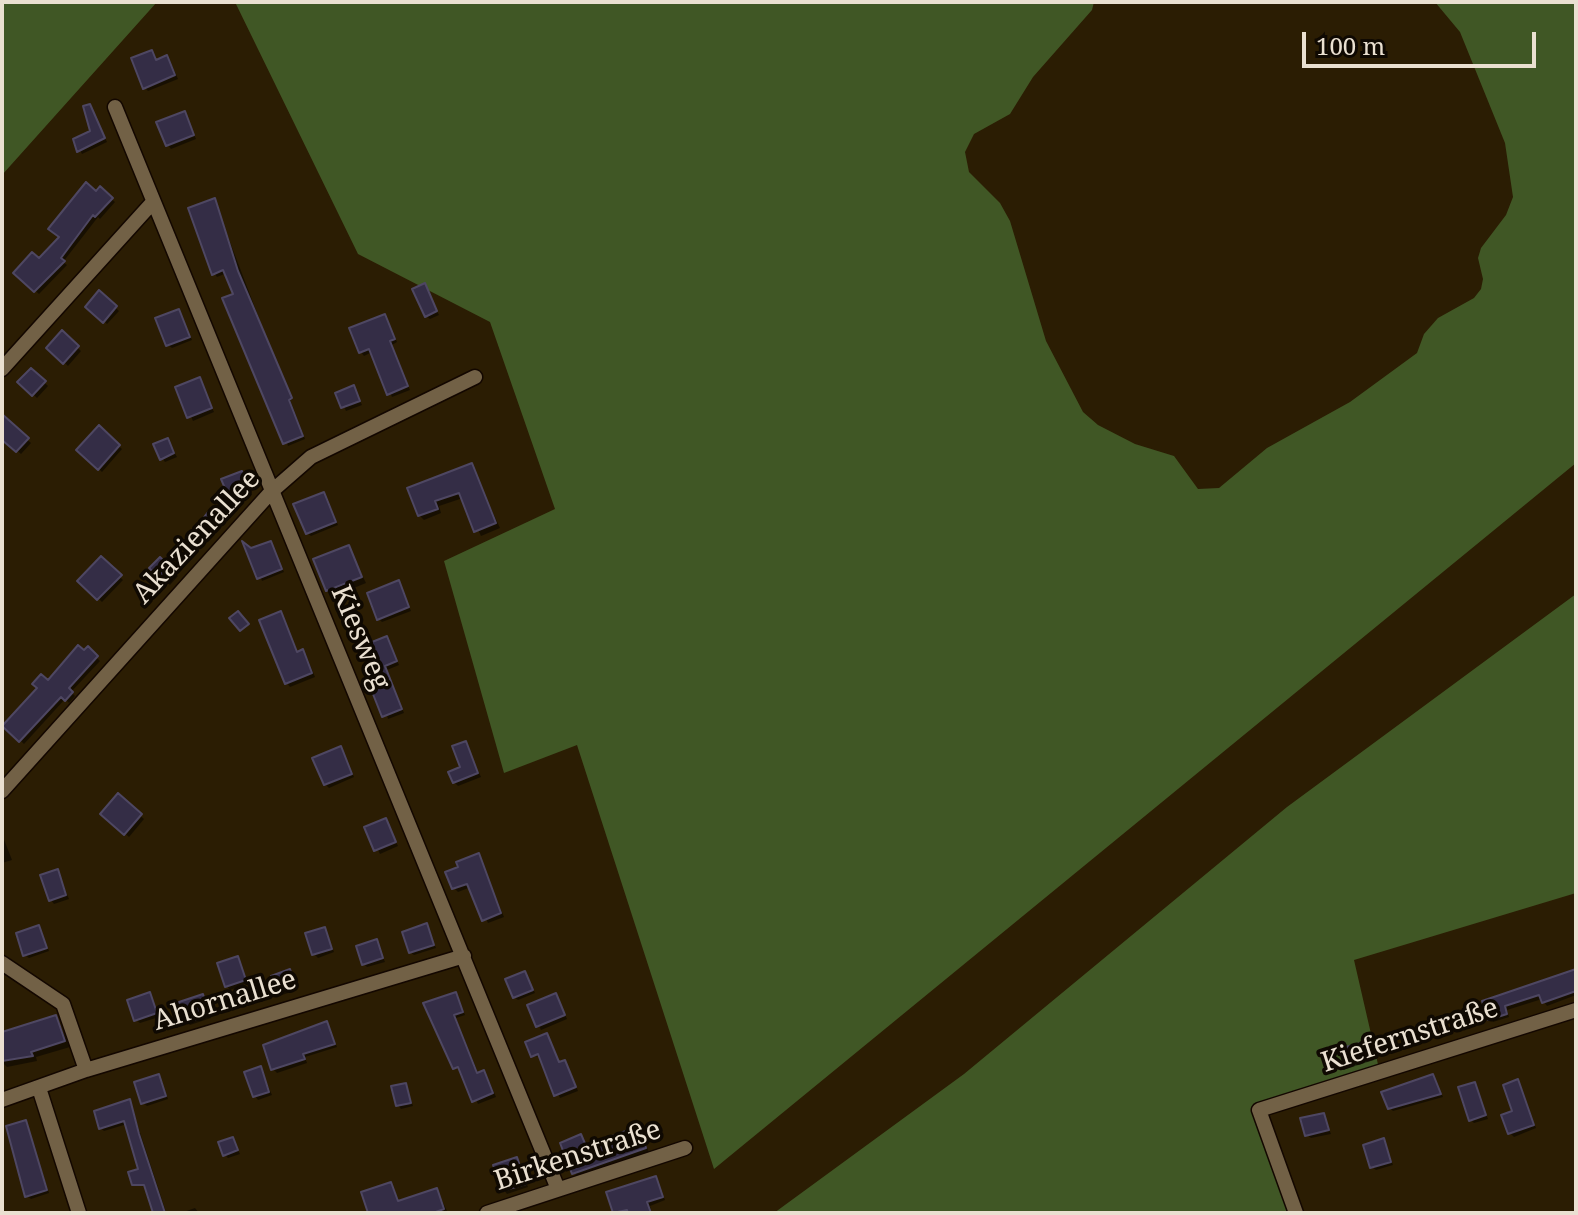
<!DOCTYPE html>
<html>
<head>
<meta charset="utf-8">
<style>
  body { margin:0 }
  #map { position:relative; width:1578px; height:1215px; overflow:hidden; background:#2b1d03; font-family:"Noto Serif",serif }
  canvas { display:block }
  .frame { position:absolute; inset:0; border:4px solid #eae0d1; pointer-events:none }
  .scale { position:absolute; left:1302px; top:32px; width:234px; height:36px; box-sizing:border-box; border:4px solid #eae0d1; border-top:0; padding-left:10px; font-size:24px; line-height:28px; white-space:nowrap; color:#eae0d1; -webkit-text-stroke:6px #0f0902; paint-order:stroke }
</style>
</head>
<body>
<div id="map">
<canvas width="1578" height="1215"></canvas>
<div class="frame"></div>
<div class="scale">100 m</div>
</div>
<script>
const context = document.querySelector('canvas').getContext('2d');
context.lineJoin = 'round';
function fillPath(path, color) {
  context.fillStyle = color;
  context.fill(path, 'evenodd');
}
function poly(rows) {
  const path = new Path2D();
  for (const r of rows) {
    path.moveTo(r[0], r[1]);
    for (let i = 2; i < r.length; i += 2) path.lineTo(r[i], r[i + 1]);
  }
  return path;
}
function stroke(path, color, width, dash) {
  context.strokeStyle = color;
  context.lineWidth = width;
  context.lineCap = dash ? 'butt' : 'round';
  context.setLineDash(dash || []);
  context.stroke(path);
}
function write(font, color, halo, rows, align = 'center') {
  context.font = font + ' "Noto Serif",serif';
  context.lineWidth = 7;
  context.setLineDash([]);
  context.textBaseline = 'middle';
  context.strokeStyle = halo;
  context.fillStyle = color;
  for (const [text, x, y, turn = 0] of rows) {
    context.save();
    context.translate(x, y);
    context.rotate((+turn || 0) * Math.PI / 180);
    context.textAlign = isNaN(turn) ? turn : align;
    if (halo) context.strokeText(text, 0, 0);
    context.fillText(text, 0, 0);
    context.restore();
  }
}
fillPath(poly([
  [2,2,157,2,2,175],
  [235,2,1094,2,1092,10,1033,77,1010,114,974,134,965,152,969,172,1000,203,1010,221,1046,341,1083,412,1098,425,1135,444,1174,456,1198,489,1219,488,1267,448,1350,402,1417,353,1424,334,1438,318,1474,298,1481,289,1483,279,1478,258,1481,248,1506,215,1513,197,1505,143,1460,32,1435,2,1576,2,1576,463,714,1169,577,745,504,773,444,561,555,509,490,322,358,254],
  [1576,594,1576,893,1354,960,1380,1073,1259,1110,1296,1213,774,1213,964,1074,1287,807]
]), '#405725');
fillPath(poly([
  [151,52,157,61,167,58,170,61,178,79,148,91,144,87],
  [90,106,107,142,82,154,75,140,92,132],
  [184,113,196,139,171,149,168,145],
  [100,189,115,202,100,219,98,217,63,262,67,265,39,294,16,273,39,261],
  [214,200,305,439,288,446,227,273,217,277,214,273],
  [424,286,439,315,430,319,426,316],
  [100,293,119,311,107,324,88,306],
  [178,311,192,340,172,348,168,345],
  [385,316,397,342,392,345,410,390,392,397,372,352,364,356,361,352],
  [62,333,81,351,68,366,49,348],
  [31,370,48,386,37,398,20,382],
  [199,380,214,412,193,421,178,388],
  [353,387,362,405,346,411,338,394],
  [2,417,31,443,21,454,5,440,2,444],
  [99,428,122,449,102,472,79,450],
  [167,440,177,457,165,462,162,458],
  [471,465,500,528,481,536,463,498,439,506,441,513,424,520,419,515],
  [241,473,252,495,235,502,231,499],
  [324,494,338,525,311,536,307,533],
  [270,543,284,572,262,581,251,551],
  [348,547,366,583,334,596,328,590],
  [101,559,123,580,102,602,80,581],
  [160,559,178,576,170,585,152,568],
  [398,583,411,611,382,622,379,619],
  [280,614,298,653,306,655,315,677,290,687,287,683],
  [387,639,399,665,387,670,404,713,388,719,381,688],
  [88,649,100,661,71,692,75,696,69,703,65,699,24,744,5,726],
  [465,743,481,777,458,786,454,782,462,768],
  [341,749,354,777,329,788,325,784],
  [118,796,144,819,129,837,103,814],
  [385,820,398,846,380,854,367,828],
  [3,837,12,860,2,863,2,837],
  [478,855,504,917,488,923,471,887,458,892,454,888],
  [57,871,69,899,54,904,51,900],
  [426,926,436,948,414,955,410,952],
  [39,928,49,951,29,958,25,955],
  [325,930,334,952,318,958,314,954],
  [376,941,385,962,367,967,364,964],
  [238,958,248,983,230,990,227,986],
  [1576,971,1576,995,1547,1006,1542,999,1507,1010,1509,1017,1493,1022,1490,1018,1485,1002],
  [289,972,297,990,282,995,273,977],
  [525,973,535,993,518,1000,514,997],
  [456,994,465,1015,456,1018,479,1075,484,1073,487,1076,496,1097,478,1104,462,1070,454,1068,426,1004],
  [150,995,159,1017,140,1023,136,1020],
  [556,995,567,1019,541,1030,529,1006],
  [202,997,211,1018,190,1025,187,1022],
  [56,1017,70,1047,36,1057,37,1061,7,1067,2,1062,2,1034],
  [327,1023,337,1047,305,1057,307,1063,277,1073,273,1069],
  [547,1035,560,1064,568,1066,578,1091,560,1098,541,1057,533,1056],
  [1367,1043,1374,1060,1343,1070,1340,1067,1351,1053],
  [260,1069,272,1095,258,1100,255,1096],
  [159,1076,168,1099,147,1106,143,1103],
  [1433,1076,1443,1097,1393,1111,1390,1108],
  [1517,1082,1536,1128,1514,1137,1510,1133],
  [1474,1084,1488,1119,1474,1123,1471,1120],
  [406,1085,413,1106,401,1109,398,1105],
  [130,1102,166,1212,162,1213,156,1213,147,1187,134,1184,141,1170,127,1124,104,1131,101,1128],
  [1323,1115,1331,1134,1311,1138,1307,1135],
  [26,1122,49,1193,31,1199,27,1196],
  [638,1128,649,1152,578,1176,574,1173,581,1136,587,1147],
  [232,1139,240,1154,228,1158,225,1155],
  [1384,1141,1393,1165,1376,1170,1372,1167],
  [517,1159,528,1187,507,1194,504,1190],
  [655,1178,665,1200,650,1206,652,1213,615,1213,608,1194],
  [391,1184,400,1202,437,1190,448,1213,370,1213],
  [195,1208,199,1213,181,1213]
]), '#0007');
const building = poly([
  [152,50,156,60,167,55,175,75,143,89,131,58,152,50],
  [90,104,105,138,77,152,73,139,90,131,83,106,90,104],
  [185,111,194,135,166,146,156,122,185,111],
  [86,182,96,191,100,186,113,198,95,217,93,215,61,258,65,261,34,292,13,273,32,252,39,258,59,237,48,229,86,182],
  [215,198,238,271,292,398,289,400,303,436,283,444,222,298,233,294,223,270,212,275,188,208,215,198],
  [425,283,437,311,425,317,412,289,425,283],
  [99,290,117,306,103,323,85,307,99,290],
  [179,309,190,337,166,346,155,318,179,309],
  [385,314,395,339,390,341,408,386,387,395,369,349,359,353,349,328,385,314],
  [62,330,79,346,63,364,46,348,62,330],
  [31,368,46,381,32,396,17,382,31,368],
  [200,377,212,408,187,418,175,387,200,377],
  [354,385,360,401,341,408,335,393,354,385],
  [2,414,29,438,16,452,2,440,2,414],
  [99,425,120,445,98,470,76,450,99,425],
  [168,438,174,453,160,460,153,444,168,438],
  [472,463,496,523,474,532,459,493,435,501,438,509,418,516,407,488,472,463],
  [242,471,250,492,230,500,221,479,242,471],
  [324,492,336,522,306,534,293,504,324,492],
  [208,512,216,519,208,534,198,525,208,512],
  [242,541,251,548,271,541,282,569,257,579,242,541],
  [349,545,362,577,326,591,313,559,349,545],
  [101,556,122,575,97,600,77,581,101,556],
  [160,557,176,572,165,583,149,568,160,557],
  [399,580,409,607,377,620,367,593,399,580],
  [238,611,249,624,240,631,229,618,238,611],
  [281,611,297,652,303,649,312,673,285,684,259,620,281,611],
  [387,636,397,661,385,666,402,709,382,717,371,689,378,686,362,646,387,636],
  [78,645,84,650,88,646,98,656,69,688,73,692,65,701,61,697,19,742,2,726,37,688,32,684,41,674,48,680,78,645],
  [466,741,478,773,453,783,448,772,460,767,452,746,466,741],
  [341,746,352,774,324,785,312,758,341,746],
  [118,793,142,814,124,835,100,814,118,793],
  [386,818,396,842,374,851,364,827,386,818],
  [479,853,501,913,482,921,467,884,452,889,445,872,458,867,456,862,479,853],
  [58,869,66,895,49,901,40,875,58,869],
  [427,923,434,945,409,953,402,932,427,923],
  [39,925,47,948,23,956,16,933,39,925],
  [325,927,332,949,312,955,305,933,325,927],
  [377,939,383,958,362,965,356,946,377,939],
  [238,956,246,980,225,987,217,963,238,956],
  [290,969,295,986,276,992,271,976,290,969],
  [1576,969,1576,991,1542,1003,1539,995,1505,1006,1507,1014,1488,1020,1482,1001,1576,969],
  [525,971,533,990,513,998,505,979,525,971],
  [150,992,157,1013,134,1021,127,1000,150,992],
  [456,992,463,1012,454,1015,477,1073,484,1070,493,1093,472,1102,458,1067,453,1069,423,1003,456,992],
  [556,993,565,1015,536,1027,527,1005,556,993],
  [203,994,209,1015,185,1023,179,1002,203,994],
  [56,1015,65,1041,31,1052,33,1056,2,1061,2,1032,56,1015],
  [327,1021,335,1044,303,1054,305,1059,271,1070,263,1045,327,1021],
  [547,1033,559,1062,565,1060,576,1087,554,1096,538,1054,531,1057,525,1042,547,1033],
  [1368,1041,1372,1056,1338,1067,1349,1053,1346,1047,1368,1041],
  [261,1066,269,1092,253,1097,244,1072,261,1066],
  [159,1074,166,1096,141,1104,134,1082,159,1074],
  [1433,1074,1441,1094,1388,1109,1381,1092,1433,1074],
  [1518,1079,1534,1125,1508,1134,1501,1115,1512,1111,1503,1085,1518,1079],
  [1475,1082,1486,1115,1469,1121,1458,1087,1475,1082],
  [406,1083,411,1103,396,1106,391,1086,406,1083],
  [130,1099,139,1134,165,1213,153,1213,144,1185,132,1185,128,1172,138,1169,124,1121,99,1129,94,1111,130,1099],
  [1324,1113,1329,1130,1305,1136,1300,1118,1324,1113],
  [26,1120,47,1190,25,1197,6,1126,26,1120],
  [639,1126,646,1148,572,1174,560,1143,581,1134,586,1146,639,1126],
  [233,1137,238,1150,223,1156,218,1142,233,1137],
  [1384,1138,1391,1162,1370,1168,1363,1145,1384,1138],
  [517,1157,526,1184,502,1191,493,1165,517,1157],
  [656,1176,663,1197,647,1202,651,1213,628,1213,627,1210,613,1213,606,1192,656,1176],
  [391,1182,398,1201,437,1188,444,1209,433,1213,368,1213,361,1192,391,1182]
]);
fillPath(building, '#342d46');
stroke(building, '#4e4762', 2);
const minor = poly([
  [115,107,558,1189],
  [2,369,153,202],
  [2,791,271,492,311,457,475,377],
  [2,963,63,1004,86,1070],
  [39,1088,79,1213],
  [2,1100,86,1070,464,956],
  [487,1213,685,1148],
  [1296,1213,1259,1110,1576,1010]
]);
stroke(minor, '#130700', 17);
stroke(minor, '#726146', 14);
write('28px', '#eae0d1', '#0f0902', [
  ["Akazienallee",197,537,-47],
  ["Kiesweg",360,638,67],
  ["Ahornallee",225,1001,-17],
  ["Kiefernstraße",1410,1036,-18],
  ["Birkenstraße",578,1156,-18]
]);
</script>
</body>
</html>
